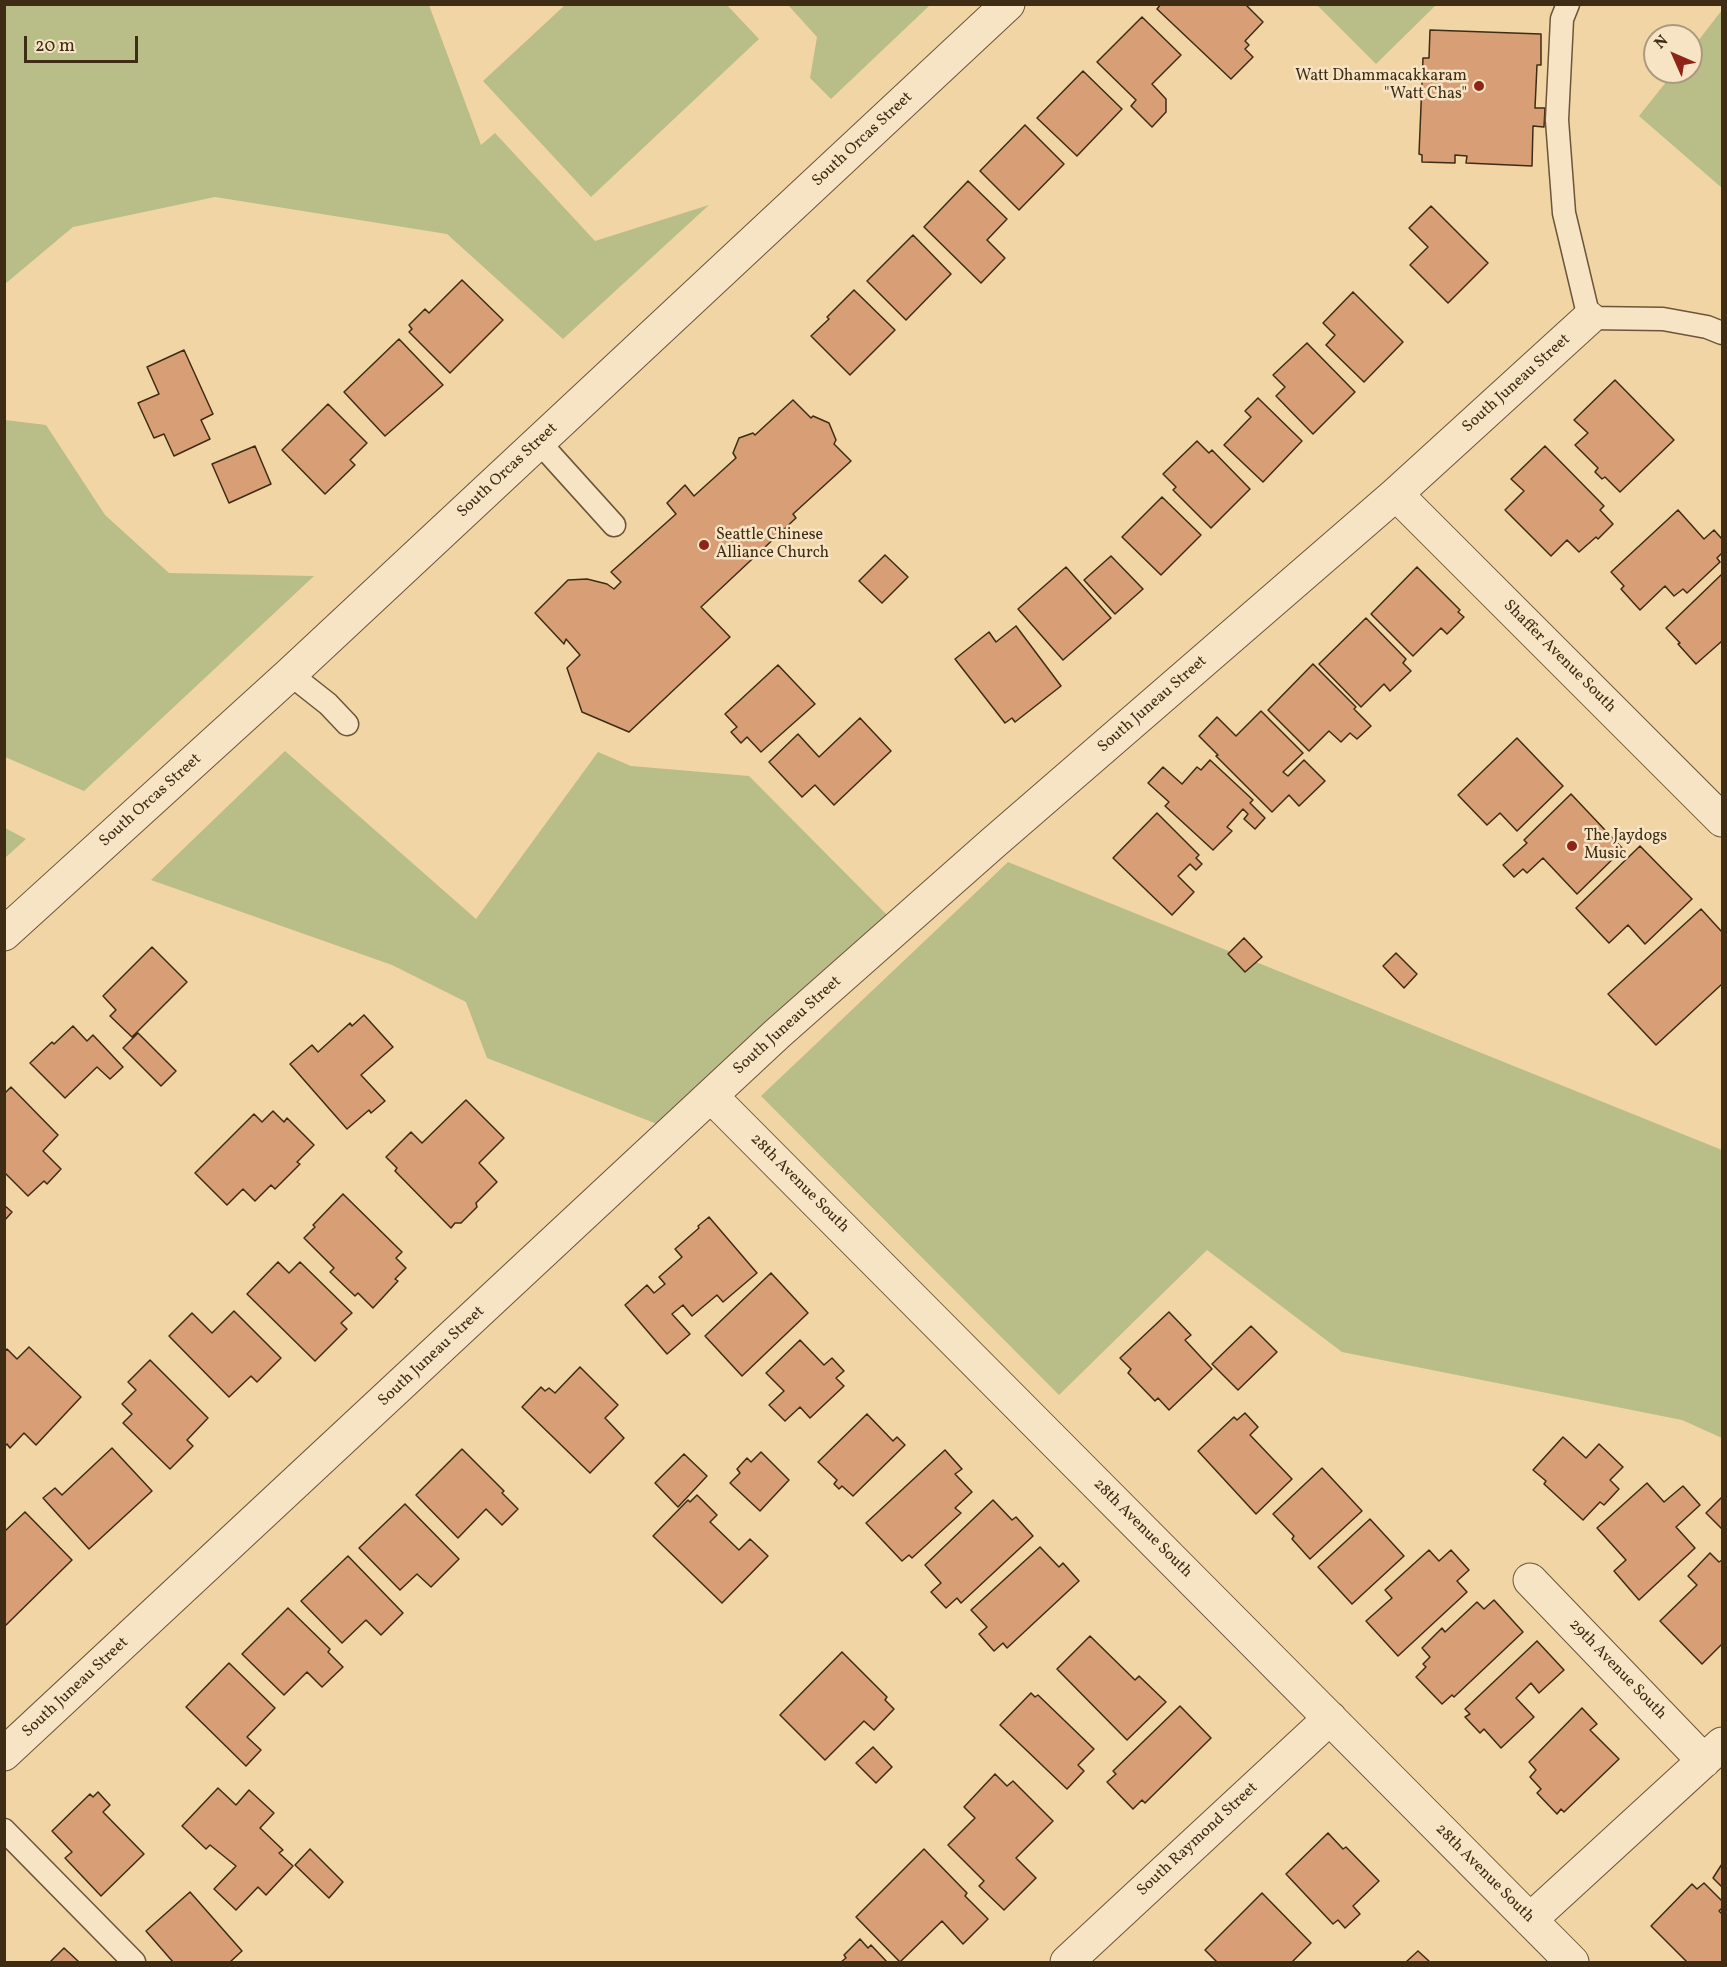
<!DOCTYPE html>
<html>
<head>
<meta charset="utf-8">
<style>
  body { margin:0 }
  #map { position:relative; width:1727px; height:1967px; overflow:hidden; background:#f2d5a5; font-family:Vollkorn,serif }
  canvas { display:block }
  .frame { position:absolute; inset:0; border:6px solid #3e2c15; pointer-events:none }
  .north { position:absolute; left:1643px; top:24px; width:60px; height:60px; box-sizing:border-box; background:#f7e4c4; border:2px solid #ad9a7e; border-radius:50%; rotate:315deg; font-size:16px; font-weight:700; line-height:24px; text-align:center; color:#3e2c15 }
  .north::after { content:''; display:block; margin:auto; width:21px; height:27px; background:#8f2418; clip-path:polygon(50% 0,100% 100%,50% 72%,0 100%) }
  .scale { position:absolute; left:24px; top:36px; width:114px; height:27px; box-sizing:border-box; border:3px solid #3e2c15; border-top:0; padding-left:8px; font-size:18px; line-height:21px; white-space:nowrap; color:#3e2c15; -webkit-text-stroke:4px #f7e4c4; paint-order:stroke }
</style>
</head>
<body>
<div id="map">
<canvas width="1727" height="1967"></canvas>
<div class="frame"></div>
<div class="north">N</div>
<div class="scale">20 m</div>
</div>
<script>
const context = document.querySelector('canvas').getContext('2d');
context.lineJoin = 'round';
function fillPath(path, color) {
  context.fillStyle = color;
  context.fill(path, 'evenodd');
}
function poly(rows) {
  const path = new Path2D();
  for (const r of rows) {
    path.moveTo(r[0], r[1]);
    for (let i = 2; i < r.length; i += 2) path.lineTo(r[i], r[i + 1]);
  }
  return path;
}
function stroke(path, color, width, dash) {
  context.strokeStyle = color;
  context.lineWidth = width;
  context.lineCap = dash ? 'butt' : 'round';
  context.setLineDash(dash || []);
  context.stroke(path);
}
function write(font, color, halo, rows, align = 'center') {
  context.font = font + ' Vollkorn,serif';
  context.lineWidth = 5;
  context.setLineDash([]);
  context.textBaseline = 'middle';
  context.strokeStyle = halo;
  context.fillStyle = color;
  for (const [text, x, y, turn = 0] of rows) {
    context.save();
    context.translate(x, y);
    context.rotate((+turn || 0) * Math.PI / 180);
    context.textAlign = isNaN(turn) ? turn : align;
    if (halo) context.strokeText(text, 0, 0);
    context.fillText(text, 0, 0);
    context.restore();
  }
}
fillPath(poly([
  [5,4,429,5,481,145,495,133,595,241,709,205,563,339,447,234,215,197,73,227,5,284],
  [565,5,727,5,759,39,591,197,483,81],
  [788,5,930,5,831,99,810,78,817,37],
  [1317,5,1436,5,1376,64],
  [1722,10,1722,188,1639,116,1674,72,1691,72,1691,50],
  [5,420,46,425,105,515,169,573,314,576,84,791,5,757],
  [285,751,476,919,598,752,631,766,749,776,888,916,657,1124,487,1058,466,1002,392,965,151,880],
  [5,828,26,839,5,858],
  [1008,862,1722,1150,1722,1438,1682,1420,1342,1352,1207,1250,1059,1395,761,1096]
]), '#b9bd87');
const building = poly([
  [1161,4,1245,4,1263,22,1245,41,1249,45,1245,49,1253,57,1231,79,1157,9,1161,4],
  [1142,17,1181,55,1152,84,1166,99,1166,112,1152,127,1131,106,1136,100,1097,62,1142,17],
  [1430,30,1541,34,1541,65,1537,65,1535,108,1545,108,1544,127,1533,126,1532,166,1466,163,1467,156,1455,155,1455,163,1422,162,1422,155,1419,154,1423,58,1429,58,1430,30],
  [1083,71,1122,109,1077,156,1037,118,1083,71],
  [1025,125,1064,164,1019,210,980,171,1025,125],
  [968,181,1007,219,987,240,1005,258,981,283,924,227,968,181],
  [1431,206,1488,263,1448,303,1410,265,1428,247,1409,228,1431,206],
  [913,235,951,274,906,320,867,281,913,235],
  [462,280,503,320,450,373,409,332,412,329,409,325,425,309,429,313,462,280],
  [854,290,895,330,850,375,811,336,829,319,827,317,854,290],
  [1353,292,1403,342,1364,382,1326,345,1335,335,1323,323,1353,292],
  [399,339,443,385,385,436,344,392,399,339],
  [1307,343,1355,392,1313,434,1276,396,1285,387,1273,375,1307,343],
  [184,350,213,414,201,420,210,439,174,456,164,434,154,438,138,403,159,394,147,367,184,350],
  [1615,380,1674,440,1620,492,1605,477,1602,479,1595,472,1598,468,1575,445,1588,433,1574,420,1615,380],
  [1258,398,1302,441,1263,482,1224,445,1251,417,1245,411,1258,398],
  [793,400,811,418,813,416,829,423,836,440,834,444,851,461,793,514,796,518,701,607,730,637,629,732,582,712,567,668,580,655,566,639,564,644,535,613,568,580,587,579,607,584,614,589,621,582,611,572,676,514,667,503,685,485,694,496,736,458,733,453,739,438,753,433,755,435,793,400],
  [328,404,367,443,350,460,355,465,325,494,282,450,328,404],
  [1197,441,1209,453,1212,450,1250,489,1211,528,1173,490,1176,487,1163,474,1197,441],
  [255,446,271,484,229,503,212,464,255,446],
  [1545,446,1604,506,1600,510,1613,524,1598,539,1596,537,1579,552,1567,540,1551,556,1505,510,1524,491,1511,479,1545,446],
  [1162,497,1201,535,1161,575,1122,537,1162,497],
  [1678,510,1704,539,1714,530,1722,539,1722,553,1717,558,1720,562,1687,593,1683,589,1674,596,1665,586,1640,610,1621,589,1624,586,1611,572,1678,510],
  [885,555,908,577,882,603,859,581,885,555],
  [1111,556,1143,589,1115,614,1084,580,1111,556],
  [1066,567,1111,618,1063,660,1018,609,1066,567],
  [1417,567,1460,610,1458,612,1464,617,1447,634,1441,628,1413,656,1371,614,1417,567],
  [1722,574,1722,641,1696,664,1678,644,1680,643,1666,628,1722,574],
  [1366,618,1406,659,1403,663,1411,671,1390,691,1384,684,1361,707,1319,664,1366,618],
  [1016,626,1061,686,1015,722,1012,718,1005,723,955,659,989,632,996,642,1016,626],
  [1313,664,1356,707,1354,709,1371,726,1357,739,1350,733,1341,742,1329,731,1309,751,1268,710,1313,664],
  [778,665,815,704,761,752,747,737,741,743,731,732,737,727,725,714,778,665],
  [1261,711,1303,753,1283,772,1288,776,1304,760,1325,781,1299,806,1289,795,1272,812,1216,756,1218,755,1199,736,1217,717,1236,736,1261,711],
  [860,718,891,751,834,805,815,785,802,797,769,762,798,734,819,757,860,718],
  [1517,738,1563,786,1517,831,1500,813,1487,825,1458,795,1517,738],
  [1210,760,1253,800,1250,803,1265,818,1255,829,1244,819,1248,814,1243,809,1227,827,1232,831,1213,850,1165,806,1169,802,1148,783,1163,767,1182,784,1197,767,1201,770,1210,760],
  [1571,794,1623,849,1577,894,1543,858,1527,873,1523,869,1514,877,1503,865,1527,843,1524,840,1571,794],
  [1157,813,1199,855,1196,858,1202,864,1196,870,1190,864,1178,876,1194,892,1172,915,1113,858,1157,813],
  [1640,846,1692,899,1645,944,1628,925,1609,943,1576,908,1640,846],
  [1701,909,1722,932,1722,984,1656,1045,1608,994,1701,909],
  [1244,938,1262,957,1245,972,1228,954,1244,938],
  [152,947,187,982,132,1037,110,1016,116,1010,103,996,152,947],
  [1396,953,1417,974,1404,988,1383,966,1396,953],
  [364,1015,393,1047,361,1075,385,1101,371,1113,369,1110,347,1129,290,1064,312,1045,318,1052,350,1023,352,1026,364,1015],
  [73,1026,87,1041,93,1035,123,1067,110,1079,97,1067,65,1098,30,1063,52,1042,54,1044,73,1026],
  [138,1033,176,1071,161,1086,123,1048,138,1033],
  [11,1087,58,1135,43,1151,61,1169,47,1184,44,1181,28,1196,4,1172,4,1094,11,1087],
  [466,1100,504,1138,479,1163,497,1182,476,1203,477,1207,461,1223,455,1223,451,1228,395,1171,397,1168,386,1157,411,1132,422,1143,466,1100],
  [273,1111,284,1122,287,1118,314,1145,297,1162,300,1164,275,1189,271,1185,255,1201,243,1189,227,1205,195,1173,254,1114,262,1122,273,1111],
  [343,1194,402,1252,396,1258,406,1268,395,1279,398,1281,373,1308,358,1293,355,1296,330,1272,334,1268,304,1238,315,1227,313,1225,343,1194],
  [4,1205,12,1212,4,1221,4,1205],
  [709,1217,757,1273,723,1302,717,1295,692,1316,683,1305,672,1314,690,1334,667,1354,625,1305,647,1285,654,1293,665,1284,659,1277,682,1257,675,1249,699,1228,698,1226,709,1217],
  [278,1262,289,1273,300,1262,352,1313,341,1323,347,1329,315,1361,247,1294,278,1262],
  [771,1273,808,1313,742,1376,705,1336,771,1273],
  [234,1311,281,1358,257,1382,251,1376,229,1397,169,1336,192,1313,212,1333,234,1311],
  [1169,1312,1191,1335,1185,1340,1212,1369,1169,1410,1158,1398,1155,1401,1128,1373,1131,1369,1120,1358,1169,1312],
  [1251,1326,1277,1352,1238,1390,1212,1364,1251,1326],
  [800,1340,824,1365,832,1358,844,1371,836,1378,844,1386,810,1418,800,1407,785,1421,769,1405,784,1391,766,1373,800,1340],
  [29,1347,81,1397,36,1445,24,1433,10,1448,7,1444,4,1447,4,1352,7,1349,17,1359,29,1347],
  [150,1360,208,1418,187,1440,193,1446,170,1469,123,1423,132,1414,122,1404,136,1390,128,1382,150,1360],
  [580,1367,618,1405,605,1418,624,1438,590,1473,522,1407,541,1387,545,1391,549,1388,555,1393,580,1367],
  [1245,1413,1258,1427,1250,1435,1292,1479,1256,1514,1198,1451,1234,1417,1237,1420,1245,1413],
  [867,1414,893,1441,897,1437,905,1445,853,1496,842,1486,839,1489,834,1484,837,1480,818,1462,867,1414],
  [1563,1437,1586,1458,1599,1444,1623,1467,1610,1480,1619,1489,1604,1505,1600,1502,1583,1520,1544,1484,1546,1481,1533,1470,1563,1437],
  [112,1448,152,1491,89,1549,43,1498,55,1488,62,1495,112,1448],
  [462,1449,504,1491,502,1493,518,1509,502,1525,486,1509,458,1538,416,1495,462,1449],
  [945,1450,962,1469,955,1474,972,1492,955,1508,961,1513,912,1558,909,1555,902,1561,866,1523,945,1450],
  [761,1452,789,1480,760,1511,730,1483,740,1473,737,1469,747,1458,751,1462,761,1452],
  [684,1454,707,1476,678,1507,655,1483,684,1454],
  [1322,1468,1362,1511,1310,1559,1292,1539,1294,1536,1273,1514,1322,1468],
  [1647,1483,1664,1502,1683,1486,1700,1505,1676,1527,1695,1548,1639,1600,1614,1571,1626,1560,1597,1528,1647,1483],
  [697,1495,717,1515,710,1522,739,1550,750,1539,768,1556,722,1603,653,1536,688,1500,690,1502,697,1495],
  [1722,1497,1722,1529,1706,1513,1722,1497],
  [993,1500,1012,1520,1016,1517,1033,1536,961,1603,957,1598,946,1608,931,1592,941,1583,925,1565,993,1500],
  [405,1504,459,1559,431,1587,417,1574,400,1590,359,1548,405,1504],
  [25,1512,72,1560,4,1627,4,1532,25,1512],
  [1370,1519,1404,1556,1352,1604,1318,1567,1370,1519],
  [1040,1547,1059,1567,1063,1563,1079,1581,1007,1648,1003,1643,994,1651,979,1634,987,1627,971,1610,1040,1547],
  [1429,1550,1439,1561,1451,1550,1469,1570,1457,1581,1467,1592,1398,1656,1366,1621,1392,1598,1385,1590,1429,1550],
  [1710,1553,1719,1562,1722,1560,1722,1644,1702,1664,1660,1621,1697,1585,1688,1576,1710,1553],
  [348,1556,403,1613,381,1635,366,1620,342,1643,301,1601,348,1556],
  [1494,1600,1523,1632,1454,1697,1452,1695,1442,1704,1416,1677,1426,1667,1423,1664,1430,1657,1422,1648,1442,1628,1445,1632,1477,1602,1484,1609,1494,1600],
  [288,1608,330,1649,328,1652,343,1667,322,1687,307,1672,284,1695,242,1654,288,1608],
  [1090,1636,1135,1680,1139,1676,1166,1702,1127,1740,1057,1669,1090,1636],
  [1537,1641,1564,1670,1539,1693,1531,1683,1516,1698,1534,1717,1501,1748,1484,1729,1480,1733,1465,1717,1470,1714,1465,1709,1537,1641],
  [842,1652,887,1697,885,1700,894,1709,874,1730,864,1721,825,1760,780,1715,842,1652],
  [229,1663,275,1708,247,1737,261,1750,246,1766,186,1707,229,1663],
  [1031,1693,1035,1697,1038,1695,1094,1749,1078,1765,1084,1771,1067,1789,1000,1725,1031,1693],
  [1180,1706,1211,1738,1145,1803,1142,1800,1133,1809,1107,1782,1116,1774,1113,1771,1180,1706],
  [1582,1708,1597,1724,1590,1730,1619,1759,1564,1812,1561,1809,1557,1814,1537,1793,1541,1789,1530,1777,1536,1770,1529,1762,1582,1708],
  [873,1747,892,1767,876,1783,856,1763,873,1747],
  [995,1774,1007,1786,1013,1781,1053,1821,1016,1858,1036,1878,1004,1910,979,1886,984,1881,948,1845,975,1818,964,1807,995,1774],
  [218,1788,236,1805,249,1790,274,1813,260,1828,283,1850,279,1853,293,1866,266,1895,258,1887,236,1910,214,1889,236,1866,210,1845,206,1849,182,1826,218,1788],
  [98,1792,110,1805,103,1812,144,1854,101,1896,65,1858,72,1852,52,1831,90,1794,93,1797,98,1792],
  [1328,1833,1343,1849,1346,1847,1379,1881,1353,1906,1360,1914,1345,1928,1338,1920,1333,1924,1286,1874,1328,1833],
  [310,1849,343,1882,329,1898,295,1865,310,1849],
  [924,1849,967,1893,965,1896,988,1919,963,1944,942,1921,900,1962,856,1917,924,1849],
  [1722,1864,1722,1887,1713,1878,1722,1864],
  [1704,1883,1722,1901,1722,1908,1719,1911,1722,1914,1722,1962,1687,1962,1651,1926,1692,1884,1697,1889,1704,1883],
  [190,1892,242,1951,230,1962,173,1962,146,1931,190,1892],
  [1262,1893,1311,1943,1292,1962,1217,1962,1205,1950,1262,1893],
  [860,1939,868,1948,871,1945,887,1962,841,1962,846,1958,844,1955,860,1939],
  [64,1948,79,1962,50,1962,64,1948],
  [1418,1951,1430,1962,1406,1962,1418,1951]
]);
fillPath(building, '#d89f77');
stroke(building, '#3e2c15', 1.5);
const service = poly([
  [1568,4,1562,19,1557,120,1564,213,1589,318,1663,319,1707,327,1722,333],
  [539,442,614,525],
  [290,674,328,704,347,724],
  [4,1830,134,1962]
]);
const minor = poly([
  [1396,494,1722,820],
  [711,1096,1572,1962],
  [1530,1580,1704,1761],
  [4,1754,777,1034,993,843,1396,494,1589,318],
  [1530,1920,1722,1744],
  [1067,1962,1330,1718]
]);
const tertiary = poly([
  [4,934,290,674,1008,4]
]);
stroke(service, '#6b5639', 25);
stroke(minor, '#6b5639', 35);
stroke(tertiary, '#6b5639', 35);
stroke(service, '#f7e4c4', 22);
stroke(minor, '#f7e4c4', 33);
stroke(tertiary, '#f7e4c4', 33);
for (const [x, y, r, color] of [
  [1479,86,6,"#8f2418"],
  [704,545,6,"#8f2418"],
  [1572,846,6,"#8f2418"]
]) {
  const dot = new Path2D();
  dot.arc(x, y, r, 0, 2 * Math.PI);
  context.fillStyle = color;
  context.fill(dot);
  stroke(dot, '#f7e4c4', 2);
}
write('16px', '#3e2c15', '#f7e4c4', [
  ["Watt Dhammacakkaram",1467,77,"right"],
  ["\"Watt Chas\"",1467,95,"right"],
  ["Seattle Chinese",716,536],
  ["Alliance Church",716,554],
  ["The Jaydogs",1584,837],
  ["Music",1584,855]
], 'left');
write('16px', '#3e2c15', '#f7e4c4', [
  ["South Orcas Street",863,140,-43],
  ["South Juneau Street",1517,384,-42],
  ["South Orcas Street",508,471,-43],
  ["Shaffer Avenue South",1559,657,45],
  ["South Juneau Street",1153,705,-41],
  ["South Orcas Street",151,801,-42],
  ["South Juneau Street",788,1026,-42],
  ["28th Avenue South",799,1184,45],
  ["South Juneau Street",432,1357,-43],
  ["28th Avenue South",1142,1529,45],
  ["29th Avenue South",1617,1670,46],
  ["South Juneau Street",76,1688,-43],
  ["South Raymond Street",1198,1840,-43],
  ["28th Avenue South",1484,1874,45]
]);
</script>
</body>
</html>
